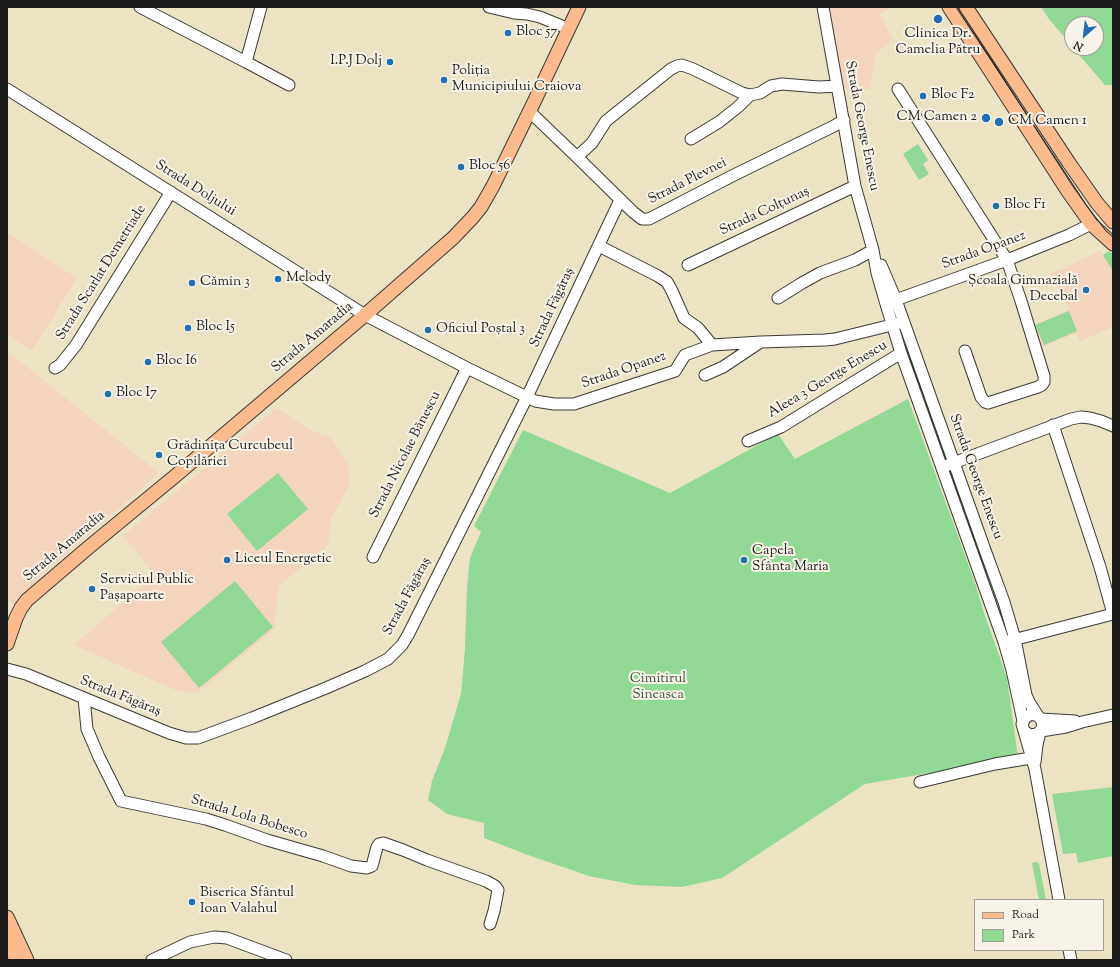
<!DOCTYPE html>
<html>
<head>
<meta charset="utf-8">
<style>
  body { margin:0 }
  #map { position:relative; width:1120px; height:967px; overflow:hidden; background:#ebe3c4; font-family:"Sorts Mill Goudy",serif }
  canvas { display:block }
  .frame { position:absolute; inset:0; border:8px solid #1c1c1c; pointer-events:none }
  .legend { position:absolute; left:974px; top:899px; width:130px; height:52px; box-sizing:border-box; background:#f7f3e8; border:1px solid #9f9d96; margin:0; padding:5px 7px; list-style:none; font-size:12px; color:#1c1c1c }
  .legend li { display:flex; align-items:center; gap:8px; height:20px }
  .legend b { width:20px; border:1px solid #9f9d96 }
  .north { position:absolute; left:1064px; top:16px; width:40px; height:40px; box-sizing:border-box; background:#f7f3e8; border:1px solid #9f9d96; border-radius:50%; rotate:208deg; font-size:11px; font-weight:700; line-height:16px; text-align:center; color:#1c1c1c }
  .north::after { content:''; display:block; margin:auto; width:14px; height:18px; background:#1f6fb2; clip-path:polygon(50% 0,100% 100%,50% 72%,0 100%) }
</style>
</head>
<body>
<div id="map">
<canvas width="1120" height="967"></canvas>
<div class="frame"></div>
<ul class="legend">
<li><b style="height:5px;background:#fbbb8c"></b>Road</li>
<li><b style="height:11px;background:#91d994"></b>Park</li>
</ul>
<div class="north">N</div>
</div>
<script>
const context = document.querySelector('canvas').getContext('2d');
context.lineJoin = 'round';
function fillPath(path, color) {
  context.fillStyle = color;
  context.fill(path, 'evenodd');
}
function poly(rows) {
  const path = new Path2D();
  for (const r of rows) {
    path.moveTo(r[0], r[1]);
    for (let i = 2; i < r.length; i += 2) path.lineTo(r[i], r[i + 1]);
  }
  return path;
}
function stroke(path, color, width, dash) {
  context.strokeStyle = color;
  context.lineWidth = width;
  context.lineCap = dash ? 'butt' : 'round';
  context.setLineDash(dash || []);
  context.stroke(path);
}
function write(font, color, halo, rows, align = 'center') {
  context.font = font + ' "Sorts Mill Goudy",serif';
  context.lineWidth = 4;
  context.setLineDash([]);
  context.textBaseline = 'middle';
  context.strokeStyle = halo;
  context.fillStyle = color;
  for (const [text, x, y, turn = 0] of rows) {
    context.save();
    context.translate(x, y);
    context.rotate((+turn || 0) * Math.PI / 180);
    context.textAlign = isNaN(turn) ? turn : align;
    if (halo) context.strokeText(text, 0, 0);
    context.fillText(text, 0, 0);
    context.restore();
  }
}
fillPath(poly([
  [826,7,891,7,880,14,893,40,877,52,869,90,841,88],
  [7,232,77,278,32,351,7,334],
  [1100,251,1113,271,1113,327,1080,341,1076,333,1040,348,1032,327,1067,310,1068,306,1050,274],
  [7,351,159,473,39,578,15,605,7,600],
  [277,408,312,431,331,438,348,462,350,484,331,519,328,545,279,586,274,629,204,688,195,693,175,690,74,645,155,575,123,536]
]), '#f3d4be');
fillPath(poly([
  [1041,7,1113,7,1113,85,1105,85,1073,48,1096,48,1096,24,1072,24,1072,46,1049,19],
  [918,144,928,160,923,164,929,174,919,180,903,154],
  [1109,251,1113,254,1113,271,1103,255],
  [1069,311,1077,331,1044,345,1035,325],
  [908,399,975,583,983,610,1007,678,1018,758,865,784,722,878,682,887,635,885,589,876,528,855,484,838,484,823,447,814,428,800,432,781,445,748,461,694,465,649,467,587,470,558,481,532,474,526,523,430,670,493,778,434,795,459],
  [278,473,308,509,257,551,227,514],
  [952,476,954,478,973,530,971,534,969,532,951,479],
  [980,559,982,559,1008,628,1006,630,1004,629,979,560],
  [235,581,273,627,199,688,161,642],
  [1113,787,1113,856,1078,863,1076,853,1063,854,1052,794],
  [1037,862,1039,864,1046,900,1039,900,1032,863]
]), '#91d994');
const minor = poly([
  [140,7,246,62],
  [261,7,246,62,289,85],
  [489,7,514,13,527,14,540,17,569,29],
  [823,7,855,186,873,250,877,273,886,304,901,353,1004,642,1012,670,1023,721],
  [7,89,365,315,467,368,535,401,554,404,574,404,675,371,685,355,712,345,761,342,825,340,835,339,904,322],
  [898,89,1007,260,1021,301,1044,376,1044,382,1042,385,1038,387,988,403,985,402,981,397,965,351],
  [529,111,577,157,633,212,642,219,649,219,732,176,834,126,844,120],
  [691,139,719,122,738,107,750,95],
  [577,157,592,143,606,121,671,69,677,66,682,65,693,69,742,93,750,95,760,93,771,86,782,84,819,87,837,86],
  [599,246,658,276,667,282,672,291,684,318,698,328,712,345],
  [688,265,855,186],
  [881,265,896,300,985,550,1004,602,1015,639,1026,695,1029,702,1038,716],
  [778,298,802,283,820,273,855,260,873,250],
  [890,302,1007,260,1069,235,1091,224],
  [55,368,60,365,76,345,171,192],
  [705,375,723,367,759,343],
  [1053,425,1100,567,1113,614],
  [748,441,781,427,901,353],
  [948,465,1071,419,1081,417,1090,418,1101,421,1113,426],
  [373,557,467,368],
  [1009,641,1113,614],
  [7,669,26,674,169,733,186,738,198,738,252,718,326,688,365,671,388,659,402,645,408,635,527,397,620,200],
  [84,698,87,729,99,757,121,801,206,819,225,825,267,840,323,856,351,866,367,868,372,866,377,847,379,844,383,843,403,850,427,860,486,881,495,886,498,890,494,911,490,924],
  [1041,719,1075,721],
  [1024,731,1030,735,1037,734,1043,728,1042,722,1041,719,1038,716,1031,714,1025,718,1022,724,1035,769,1059,900],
  [1041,731,1066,727,1082,722,1113,715],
  [1035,762,1037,745,1040,732],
  [920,782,995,764,1031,758],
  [1069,950,1071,960],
  [152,960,190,942,214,937,227,938,286,960]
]);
const major = poly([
  [949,7,1067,190,1091,224,1113,244],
  [966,7,1069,163,1097,203,1113,222],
  [7,644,16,618,21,608,27,600,89,547,174,477,365,315,453,238,473,217,481,207,493,186,535,100,579,7],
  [7,917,27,960],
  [7,939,16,960]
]);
stroke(minor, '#3b3a35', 13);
stroke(major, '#3b3a35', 15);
stroke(minor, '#fff', 11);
stroke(major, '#fbbb8c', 13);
stroke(poly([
  [956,7,1087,206,1106,231,1113,237]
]), '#1c1c1c', 1);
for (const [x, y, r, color] of [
  [938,19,5,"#1f6fb2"],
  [508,33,4,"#1f6fb2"],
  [390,62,4,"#1f6fb2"],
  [444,80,4,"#1f6fb2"],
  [923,96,4,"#1f6fb2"],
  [986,118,5,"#1f6fb2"],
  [999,122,5,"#1f6fb2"],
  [461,167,4,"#1f6fb2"],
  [996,206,4,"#1f6fb2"],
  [278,279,4,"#1f6fb2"],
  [192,283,4,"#1f6fb2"],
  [1086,290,4,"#1f6fb2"],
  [188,328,4,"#1f6fb2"],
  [428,330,4,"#1f6fb2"],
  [148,362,4,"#1f6fb2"],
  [108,394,4,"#1f6fb2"],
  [159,455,4,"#1f6fb2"],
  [227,560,4,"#1f6fb2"],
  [744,560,4,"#1f6fb2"],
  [92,589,4,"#1f6fb2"],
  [192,902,4,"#1f6fb2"]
]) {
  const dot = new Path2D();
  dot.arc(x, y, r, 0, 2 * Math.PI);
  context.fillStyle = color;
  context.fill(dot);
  stroke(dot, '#f7f3e8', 1.5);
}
write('14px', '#1c1c1c', '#f7f3e8', [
  ["Bloc 57",516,33],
  ["Clinica Dr.",938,35,"center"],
  ["Camelia Pătru",938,51,"center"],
  ["I.P.J Dolj",382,62,"right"],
  ["Poliția",452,72],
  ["Municipiului Craiova",452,88],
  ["Bloc F2",931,96],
  ["CM Camen 2",977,118,"right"],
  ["CM Camen 1",1008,122],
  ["Bloc 56",469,167],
  ["Bloc F1",1004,206],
  ["Melody",286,279],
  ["Școala Gimnazială",1078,282,"right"],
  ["Decebal",1078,298,"right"],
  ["Cămin 3",200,283],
  ["Bloc I5",196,328],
  ["Oficiul Poștal 3",436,330],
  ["Bloc I6",156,362],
  ["Bloc I7",116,394],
  ["Grădinița Curcubeul",167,447],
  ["Copilăriei",167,463],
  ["Capela",752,552],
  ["Sfânta Maria",752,568],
  ["Liceul Energetic",235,560],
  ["Serviciul Public",100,581],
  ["Pașapoarte",100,597],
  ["Biserica Sfântul",200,894],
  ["Ioan Valahul",200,910]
], 'left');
write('14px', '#1c1c1c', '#f7f3e8', [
  ["Strada George Enescu",861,126,79],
  ["Strada Plevnei",688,182,-27],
  ["Strada Doljului",195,189,32],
  ["Strada Colțunaș",765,212,-25],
  ["Strada Opanez",984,251,-20],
  ["Strada Scarlat Demetriade",102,273,-58],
  ["Strada Făgăraș",553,308,-65],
  ["Strada Amaradia",313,338,-40],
  ["Strada Opanez",624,371,-19],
  ["Aleea 3 George Enescu",828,380,-31],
  ["Strada Nicolae Bănescu",406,455,-63],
  ["Strada George Enescu",975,477,70],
  ["Strada Amaradia",65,547,-40],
  ["Strada Făgăraș",408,597,-62],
  ["Strada Făgăraș",120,697,22],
  ["Strada Lola Bobesco",249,818,17]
]);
write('14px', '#3f5540', '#f7f3e8', [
  ["Cimitirul",658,680],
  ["Sineasca",658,696]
]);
</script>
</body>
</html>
